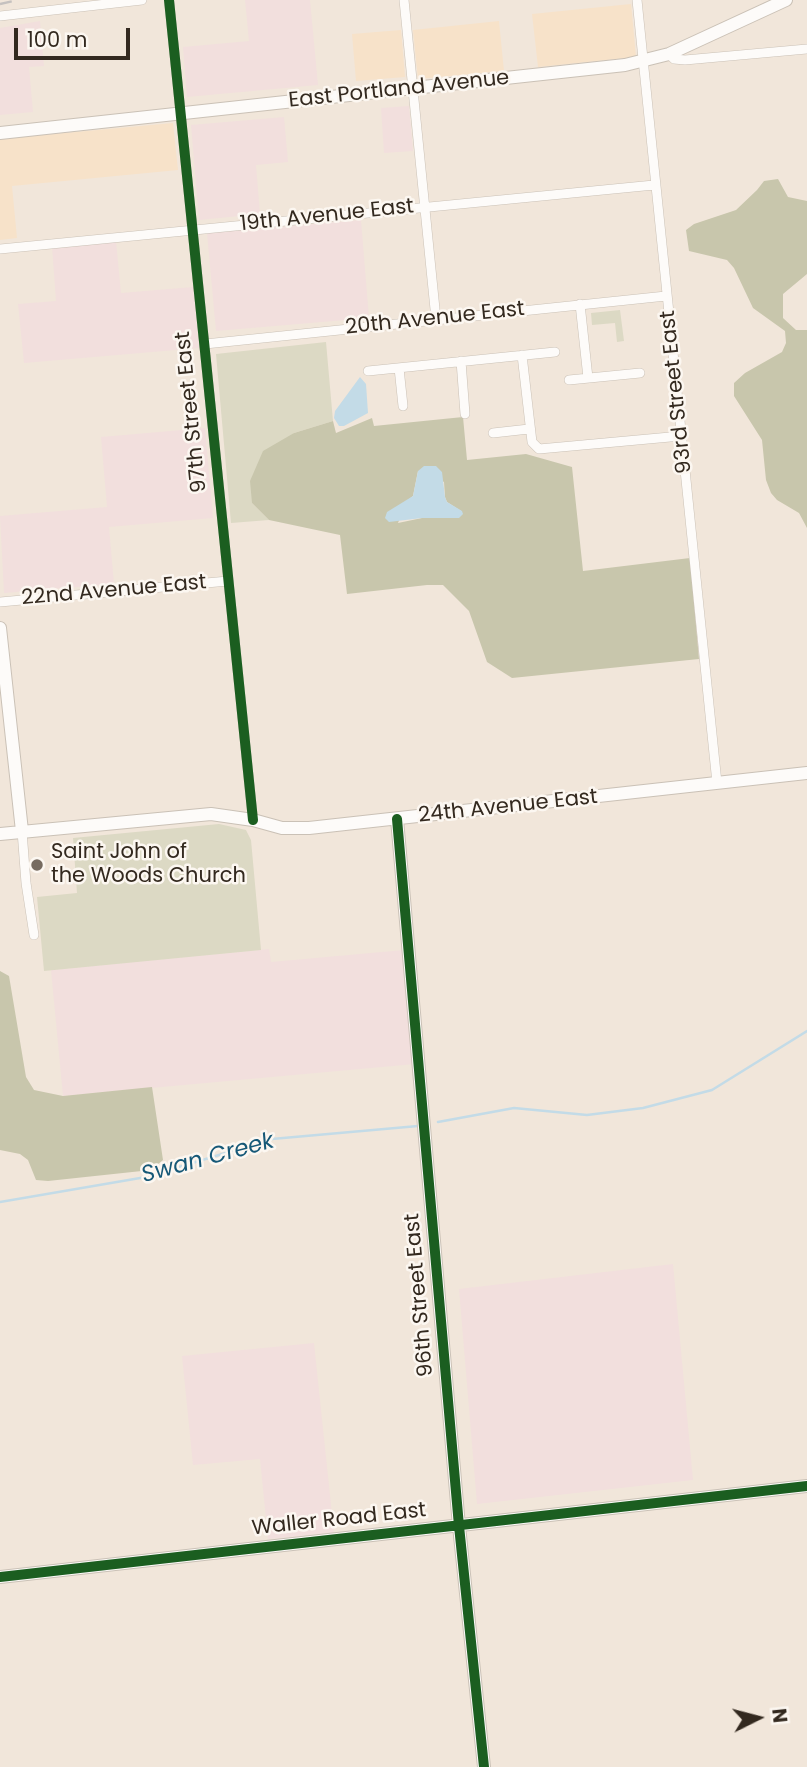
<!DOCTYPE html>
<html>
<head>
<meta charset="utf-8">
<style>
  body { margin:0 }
  #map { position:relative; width:807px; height:1767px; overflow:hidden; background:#f1e6da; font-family:Poppins,sans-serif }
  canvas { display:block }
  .north { position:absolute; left:723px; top:1683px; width:70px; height:70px; -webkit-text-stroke:5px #fcf7f1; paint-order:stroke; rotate:84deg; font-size:19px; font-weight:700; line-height:28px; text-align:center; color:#33291f }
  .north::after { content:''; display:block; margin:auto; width:24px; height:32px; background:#33291f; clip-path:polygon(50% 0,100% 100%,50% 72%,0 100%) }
  .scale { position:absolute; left:14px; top:28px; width:116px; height:32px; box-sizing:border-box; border:4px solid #33291f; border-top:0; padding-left:9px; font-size:21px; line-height:24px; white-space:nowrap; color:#33291f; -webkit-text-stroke:5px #fcf7f1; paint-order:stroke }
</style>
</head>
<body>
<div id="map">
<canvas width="807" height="1767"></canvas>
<div class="north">N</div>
<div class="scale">100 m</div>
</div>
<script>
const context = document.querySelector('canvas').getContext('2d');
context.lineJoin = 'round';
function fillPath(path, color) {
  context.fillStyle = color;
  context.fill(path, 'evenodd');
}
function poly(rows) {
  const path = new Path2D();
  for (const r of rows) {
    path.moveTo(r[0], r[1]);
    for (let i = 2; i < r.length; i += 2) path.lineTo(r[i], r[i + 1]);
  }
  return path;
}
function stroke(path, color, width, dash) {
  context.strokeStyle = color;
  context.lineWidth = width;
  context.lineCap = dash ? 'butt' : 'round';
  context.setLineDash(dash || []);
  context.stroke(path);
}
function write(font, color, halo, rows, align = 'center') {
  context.font = font + ' Poppins,sans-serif';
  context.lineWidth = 5;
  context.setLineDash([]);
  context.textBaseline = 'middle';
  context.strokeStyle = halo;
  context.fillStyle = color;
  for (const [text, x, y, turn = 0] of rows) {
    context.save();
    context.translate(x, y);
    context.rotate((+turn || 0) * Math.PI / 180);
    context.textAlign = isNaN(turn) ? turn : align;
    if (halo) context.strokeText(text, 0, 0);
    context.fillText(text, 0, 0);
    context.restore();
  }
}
fillPath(poly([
  [631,4,636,57,538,67,532,14],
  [499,21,504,71,418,79,413,30],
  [401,30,405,77,356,81,352,34],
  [173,123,178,170,12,186,17,238,0,240,0,139]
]), '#f7e2c9');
fillPath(poly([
  [245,0,310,0,318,85,187,97,183,47,249,41],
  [40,21,44,66,29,67,33,112,0,115,0,28],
  [409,106,413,151,384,153,381,108],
  [284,117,288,162,256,165,260,214,199,220,191,125],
  [361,220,369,318,216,331,207,233],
  [116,241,121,293,193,287,199,348,24,363,18,304,56,301,52,246],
  [205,428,213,518,109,527,114,584,4,593,0,516,107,507,101,437],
  [269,949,271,962,404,950,415,1064,63,1096,51,970],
  [673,1264,693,1480,477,1504,459,1289],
  [314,1343,334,1533,268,1539,260,1459,193,1465,182,1356]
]), '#f2dfdd');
fillPath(poly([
  [620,310,624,341,617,342,615,323,592,325,591,313],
  [326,342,333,421,294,433,252,503,269,520,231,523,216,354],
  [219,824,246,830,251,840,261,950,44,971,37,897,77,893,73,838]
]), '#dcd9c4');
fillPath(poly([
  [778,179,788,197,807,201,807,274,783,294,783,318,796,330,807,330,807,528,799,513,777,500,771,493,766,480,762,440,734,396,734,383,745,373,782,352,786,343,785,331,753,308,734,268,727,260,689,251,686,230,694,224,736,210,757,190,764,181],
  [463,417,467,460,526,454,572,467,583,571,690,558,699,659,512,678,487,662,469,611,443,585,427,585,347,594,340,535,269,520,252,503,250,481,263,451,294,433,333,421,336,433,372,418,374,426],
  [418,471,444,482,445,497,447,502,461,511,458,518,422,518,398,523,407,501,413,496],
  [0,971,9,976,26,1077,34,1090,63,1096,152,1087,163,1160,151,1170,48,1181,36,1180,28,1160,20,1154,0,1150]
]), '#c8c6ac');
fillPath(poly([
  [360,377,366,384,368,413,344,426,339,426,334,418,335,411],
  [424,466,436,466,442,472,445,497,447,502,462,511,463,514,459,518,422,518,389,522,385,518,387,512,413,496,418,471]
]), '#c3dbe7');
stroke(poly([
  [438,1122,514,1108,587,1115,643,1108,712,1090,807,1031],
  [0,1202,146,1177,272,1139,418,1126]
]), '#c3dbe7', 2.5);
const street = poly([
  [169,0,253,820],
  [404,0,436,319],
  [637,0,717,783],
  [0,16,142,0],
  [669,54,674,59,685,60,807,49],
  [0,249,654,185],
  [580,304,588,378],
  [205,344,666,296],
  [522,355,532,442,539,449,681,436],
  [461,361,465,414],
  [399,368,403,406],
  [368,371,555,352],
  [569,380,640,373],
  [493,433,529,429],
  [0,602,228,581],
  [22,831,26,883,34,935]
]);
const secondary = poly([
  [0,133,625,65,669,54,786,0],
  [0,628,22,831],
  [397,819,459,1526,484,1767],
  [0,834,211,814,253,820,282,828,309,828,807,773],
  [0,1577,807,1486]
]);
stroke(street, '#cac1b6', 10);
stroke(secondary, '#cac1b6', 14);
stroke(street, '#fdfbf9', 9);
stroke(secondary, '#fdfbf9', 12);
stroke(poly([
  [0,4,18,0]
]), '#c5c1bf', 2.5, [12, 12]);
stroke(poly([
  [169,0,253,820],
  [397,819,459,1526,484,1767],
  [0,1577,807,1486]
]), '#1b5e20', 10);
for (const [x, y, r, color] of [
  [37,865,7,"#766b60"]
]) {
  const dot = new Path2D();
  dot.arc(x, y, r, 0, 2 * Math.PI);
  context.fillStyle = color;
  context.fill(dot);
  stroke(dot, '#fcf7f1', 2.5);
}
write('21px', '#33291f', '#fcf7f1', [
  ["East Portland Avenue",399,90,-6],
  ["19th Avenue East",327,216,-6],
  ["20th Avenue East",435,319,-6],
  ["93rd Street East",677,392,-96],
  ["97th Street East",192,412,-96],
  ["22nd Avenue East",114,591,-5],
  ["24th Avenue East",508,807,-6],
  ["96th Street East",420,1295,-95],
  ["Waller Road East",339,1520,-6]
]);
write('21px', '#33291f', '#fcf7f1', [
  ["Saint John of",51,853],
  ["the Woods Church",51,877]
], 'left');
write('italic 23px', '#165877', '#fcf7f1', [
  ["Swan Creek",208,1159,-15]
]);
</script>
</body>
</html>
